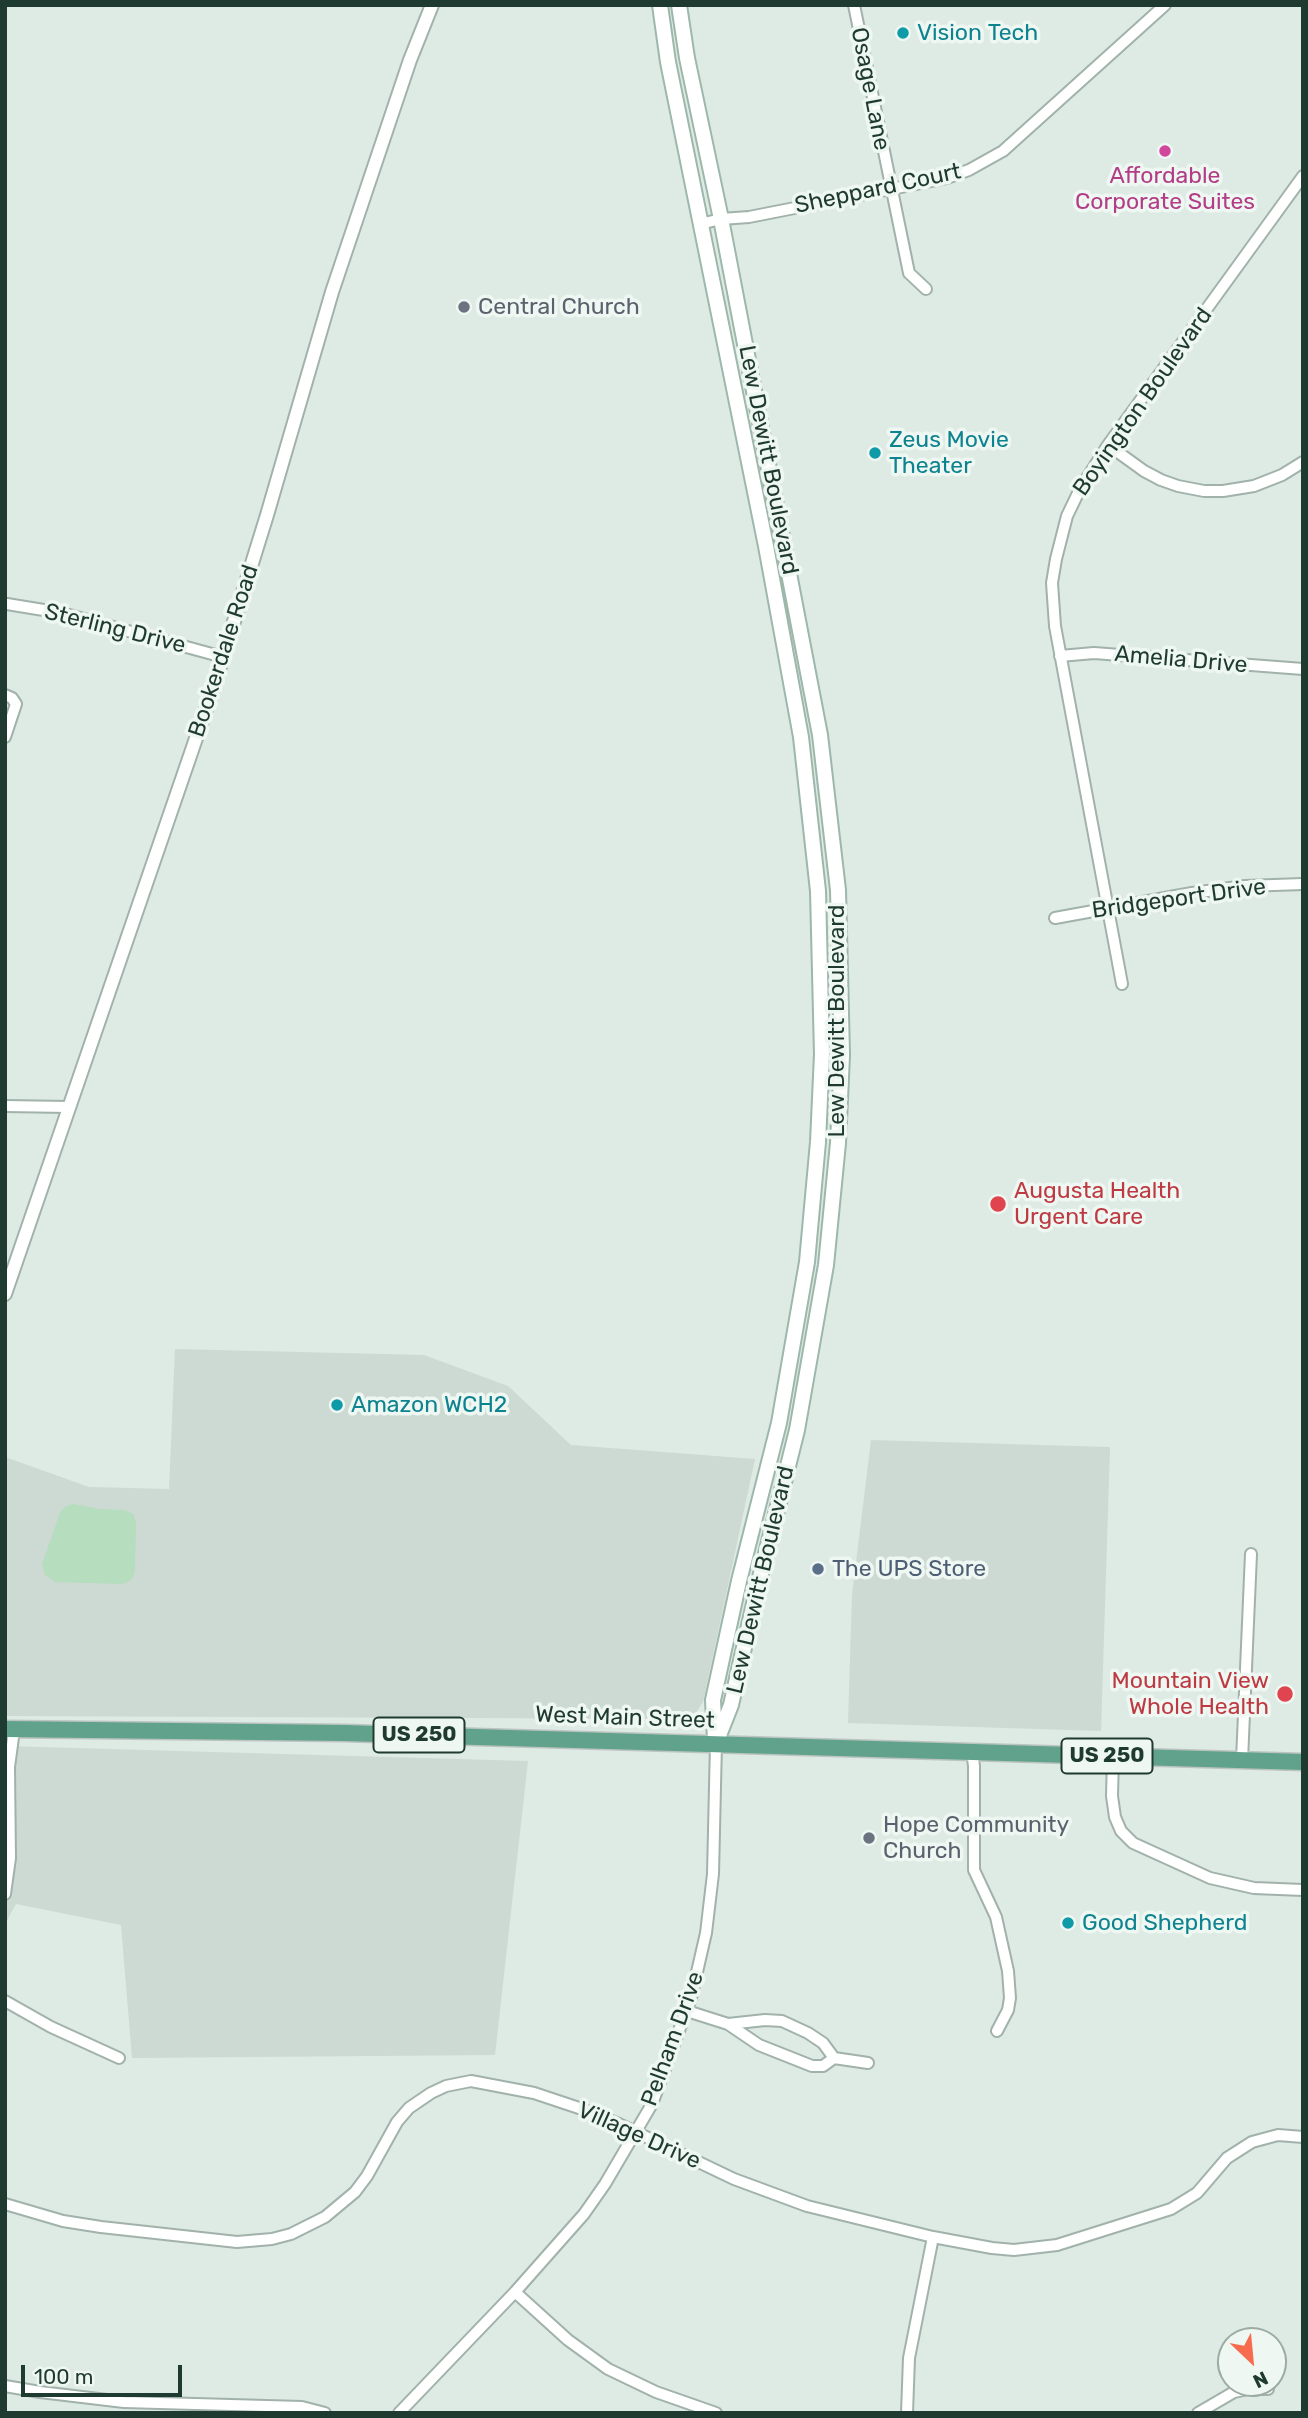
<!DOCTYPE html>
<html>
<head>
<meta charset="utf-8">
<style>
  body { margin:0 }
  #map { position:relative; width:1308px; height:2418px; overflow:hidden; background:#deeae4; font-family:Rubik,sans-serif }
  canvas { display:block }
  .frame { position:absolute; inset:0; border:7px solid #1f3b31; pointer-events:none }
  .north { position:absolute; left:1217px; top:2327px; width:70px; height:70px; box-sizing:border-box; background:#eff7f2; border:2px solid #9caca5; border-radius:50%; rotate:154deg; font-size:19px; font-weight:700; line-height:28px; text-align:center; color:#1f3b31 }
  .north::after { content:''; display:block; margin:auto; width:24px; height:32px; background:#f76b4f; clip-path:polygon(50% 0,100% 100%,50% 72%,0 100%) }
  .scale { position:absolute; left:21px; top:2365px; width:161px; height:32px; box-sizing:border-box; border:4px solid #1f3b31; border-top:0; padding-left:9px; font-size:21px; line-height:24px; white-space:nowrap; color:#1f3b31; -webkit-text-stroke:5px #eff7f2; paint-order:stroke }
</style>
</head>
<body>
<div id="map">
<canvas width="1308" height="2418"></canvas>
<div class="frame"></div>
<div class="north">N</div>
<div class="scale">100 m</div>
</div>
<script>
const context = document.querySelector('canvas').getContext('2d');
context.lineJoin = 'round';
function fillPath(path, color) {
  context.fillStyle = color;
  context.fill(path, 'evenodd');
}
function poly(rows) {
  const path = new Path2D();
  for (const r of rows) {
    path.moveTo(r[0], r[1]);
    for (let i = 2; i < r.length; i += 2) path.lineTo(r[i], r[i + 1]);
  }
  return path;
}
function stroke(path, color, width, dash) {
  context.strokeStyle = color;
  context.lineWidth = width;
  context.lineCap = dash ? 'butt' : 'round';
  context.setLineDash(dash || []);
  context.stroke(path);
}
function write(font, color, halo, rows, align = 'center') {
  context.font = font + ' Rubik,sans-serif';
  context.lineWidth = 7;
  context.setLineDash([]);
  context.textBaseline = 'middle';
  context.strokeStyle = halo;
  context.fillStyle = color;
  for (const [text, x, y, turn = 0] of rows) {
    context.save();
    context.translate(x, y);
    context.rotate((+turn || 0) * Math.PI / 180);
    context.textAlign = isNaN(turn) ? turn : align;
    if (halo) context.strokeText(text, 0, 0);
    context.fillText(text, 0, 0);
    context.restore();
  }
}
fillPath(poly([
  [175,1349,424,1355,508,1386,571,1445,755,1459,703,1702,692,1719,5,1716,5,1457,89,1487,169,1489],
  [871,1440,1110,1447,1101,1731,848,1723,852,1595],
  [5,1746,528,1761,495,2055,132,2058,121,1925,16,1904,5,1924]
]), '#ccdad3');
fillPath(poly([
  [73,1504,100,1509,125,1510,133,1514,136,1522,135,1572,131,1580,123,1584,55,1582,45,1575,42,1564,60,1513,66,1506]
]), '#b6ddbd');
const minor = poly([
  [854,5,909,273,926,289],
  [700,224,721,219,749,217,947,178,969,170,1003,151,1165,5],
  [1108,445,1144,471,1161,480,1178,486,1204,491,1223,491,1254,486,1282,475,1303,462],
  [7,604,62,613,223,657],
  [1060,656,1094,653,1303,669],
  [5,695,12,698,16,704,5,737],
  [1055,918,1192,893,1245,886,1303,884],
  [1122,984,1055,626,1052,583,1056,559,1067,516,1080,489,1108,445,1303,176],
  [5,1106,68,1107],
  [972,1751,974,1766,974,1870,996,1917,1008,1971,1010,1998,1008,2010,997,2031],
  [1113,1756,1112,1796,1115,1817,1121,1831,1133,1843,1210,1878,1254,1888,1303,1890],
  [1242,1760,1251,1554],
  [5,1894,10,1858,9,1767,14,1730],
  [5,2001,51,2027,119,2058],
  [687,2011,728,2024],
  [834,2058,823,2066,812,2066,759,2045,728,2024,765,2020,782,2021,808,2033,823,2043,834,2058,868,2063],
  [5,2204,63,2221,101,2227,237,2242,272,2239,291,2234,325,2217,355,2192,367,2176,397,2122,409,2108,431,2093,446,2086,471,2081,534,2093,585,2110,619,2124,734,2179,807,2206,933,2237,992,2248,1014,2250,1057,2245,1171,2209,1197,2193,1227,2158,1252,2142,1278,2135,1303,2137],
  [515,2292,568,2340,608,2369,656,2392,716,2413],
  [5,2386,40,2392,124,2402,302,2407,325,2413],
  [399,2413,515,2292,584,2214,605,2184,652,2104,691,1998,706,1933,713,1874,716,1743],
  [907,2413,909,2358,933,2237],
  [1198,2413,1234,2392,1248,2389,1268,2389]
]);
const tertiary = poly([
  [5,1294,214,686,267,515,332,292,410,60,432,5]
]);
const secondary = poly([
  [660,5,668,62,766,546,801,737,818,891,822,1054,818,1142,807,1262,779,1423,739,1581,713,1700,715,1739],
  [679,5,687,58,721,219,820,735,838,890,842,1055,838,1143,826,1265,797,1430,758,1586,731,1705,716,1743]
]);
const primary = poly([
  [5,1729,344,1733,1303,1762]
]);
stroke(minor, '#a1b2ab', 14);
stroke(tertiary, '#a1b2ab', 16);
stroke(secondary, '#9db7ab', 18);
stroke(primary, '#bcc4c1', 19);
stroke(minor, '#fff', 10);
stroke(tertiary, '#fff', 12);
stroke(secondary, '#fff', 14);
stroke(primary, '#61a28c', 16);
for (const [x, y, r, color] of [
  [903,33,7,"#0f9aa8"],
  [1165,151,7,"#d1479c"],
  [464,307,7,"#6b7280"],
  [875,453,7,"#0f9aa8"],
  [998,1204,9,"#e0444e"],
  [337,1405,7,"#0f9aa8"],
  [818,1569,7,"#5c6f8a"],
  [1285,1694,9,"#e0444e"],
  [869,1838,7,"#6b7280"],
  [1068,1923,7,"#0f9aa8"]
]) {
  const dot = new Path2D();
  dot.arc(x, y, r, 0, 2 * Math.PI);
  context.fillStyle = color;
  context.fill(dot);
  stroke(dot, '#eff7f2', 2.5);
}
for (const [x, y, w] of [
  [419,1735,91],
  [1107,1756,91]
]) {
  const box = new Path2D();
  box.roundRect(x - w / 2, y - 17.5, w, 35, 5);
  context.fillStyle = '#eff7f2';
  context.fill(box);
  stroke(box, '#1f3b31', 2);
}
write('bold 21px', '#1f3b31', null, [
  ["US 250",419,1735],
  ["US 250",1107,1756]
]);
write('23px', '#0d838f', '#eff7f2', [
  ["Vision Tech",917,33],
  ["Zeus Movie",889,440],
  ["Theater",889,466],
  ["Amazon WCH2",351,1405],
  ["Good Shepherd",1082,1923]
], 'left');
write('23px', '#1f3b31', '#eff7f2', [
  ["Osage Lane",870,89,79],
  ["Sheppard Court",878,189,-12],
  ["Boyington Boulevard",1143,402,-55],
  ["Lew Dewitt Boulevard",768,460,79],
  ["Sterling Drive",115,629,14],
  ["Bookerdale Road",224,651,-72],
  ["Amelia Drive",1181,660,5],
  ["Bridgeport Drive",1179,899,-8],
  ["Lew Dewitt Boulevard",837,1021,-90],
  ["Lew Dewitt Boulevard",761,1580,-77],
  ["West Main Street",625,1718,2],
  ["Pelham Drive",673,2039,-70],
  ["Village Drive",639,2136,24]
]);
write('23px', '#b23c85', '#eff7f2', [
  ["Affordable",1165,176],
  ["Corporate Suites",1165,202]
]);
write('23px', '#5b616d', '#eff7f2', [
  ["Central Church",478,307],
  ["Hope Community",883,1825],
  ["Church",883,1851]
], 'left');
write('23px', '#be3a42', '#eff7f2', [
  ["Augusta Health",1014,1191],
  ["Urgent Care",1014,1217],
  ["Mountain View",1269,1681,"right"],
  ["Whole Health",1269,1707,"right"]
], 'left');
write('23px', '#4e5e75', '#eff7f2', [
  ["The UPS Store",832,1569]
], 'left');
</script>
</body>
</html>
